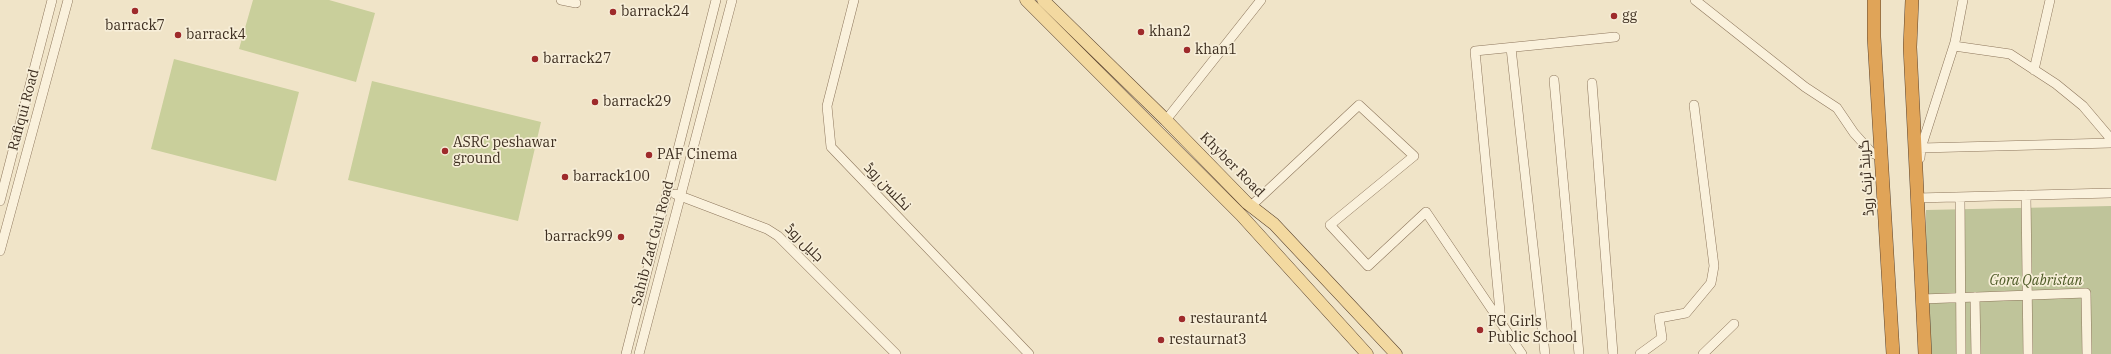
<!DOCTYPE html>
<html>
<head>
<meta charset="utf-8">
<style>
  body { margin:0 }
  canvas { display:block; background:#f0e4c8 }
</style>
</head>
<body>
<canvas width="2111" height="354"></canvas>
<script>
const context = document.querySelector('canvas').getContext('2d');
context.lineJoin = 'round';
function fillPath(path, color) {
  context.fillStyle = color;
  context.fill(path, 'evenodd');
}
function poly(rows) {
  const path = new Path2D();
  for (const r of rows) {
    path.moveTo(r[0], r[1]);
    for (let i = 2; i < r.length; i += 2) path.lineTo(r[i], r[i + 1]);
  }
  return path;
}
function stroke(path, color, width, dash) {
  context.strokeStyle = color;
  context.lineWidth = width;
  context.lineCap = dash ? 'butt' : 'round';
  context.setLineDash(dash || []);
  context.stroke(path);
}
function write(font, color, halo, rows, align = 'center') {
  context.font = font + ' "IBM Plex Serif",Cairo,serif';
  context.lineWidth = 3.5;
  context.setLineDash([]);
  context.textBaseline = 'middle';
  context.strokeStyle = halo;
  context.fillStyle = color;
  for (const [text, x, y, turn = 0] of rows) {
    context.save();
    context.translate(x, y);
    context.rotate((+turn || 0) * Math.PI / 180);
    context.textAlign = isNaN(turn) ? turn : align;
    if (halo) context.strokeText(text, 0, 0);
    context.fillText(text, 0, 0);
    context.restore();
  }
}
fillPath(poly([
  [253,0,329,0,375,13,356,82,239,49],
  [174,59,299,92,276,181,151,149],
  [372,81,541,122,518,221,348,180]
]), '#c9cf9b');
fillPath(poly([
  [2111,206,2111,354,1927,354,1926,210]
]), '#bfc49a');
const minor = poly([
  [561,0,576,3],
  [854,0,827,106,831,147,1029,354],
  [1695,0,1805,87,1837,108,1854,133,1872,153,1881,157],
  [1954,46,2010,54,2056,84,2083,106,2111,139],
  [1511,48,1545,354],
  [2034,70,2050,0],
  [1554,80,1579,354],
  [1592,83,1613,354],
  [1166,120,1261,0],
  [1921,148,2111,143],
  [1920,158,1921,148,1955,42,1963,0],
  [1917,193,1917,198,2111,193],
  [675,194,767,229,778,236,896,354],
  [2026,195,2028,354],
  [1960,197,1961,354],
  [0,201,52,0],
  [1251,206,1359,105,1414,156,1330,225,1368,266,1426,212,1522,354],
  [0,251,68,0],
  [1975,297,1976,354],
  [1922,299,2086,293,2087,354],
  [1501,322,1475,51,1615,37],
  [626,354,716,0],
  [639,354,732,0],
  [1640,354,1662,338,1659,318,1686,313,1711,283,1714,266,1694,105],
  [1703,354,1734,324]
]);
const major = poly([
  [1026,0,1241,215,1367,354],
  [1043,0,1166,120,1247,203,1274,224,1396,354]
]);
const highway = poly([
  [1874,0,1874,37,1893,354],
  [1912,0,1910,47,1925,354]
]);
stroke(minor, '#8d765c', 10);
stroke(major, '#5b4430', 13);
stroke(highway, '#5b4430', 14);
stroke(minor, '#faf1dc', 9);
stroke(major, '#f3d9a0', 12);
stroke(highway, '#e0a458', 13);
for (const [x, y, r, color] of [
  [135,11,4,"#9e2a2b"],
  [613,12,4,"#9e2a2b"],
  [1614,16,4,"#9e2a2b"],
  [1141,32,4,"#9e2a2b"],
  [178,35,4,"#9e2a2b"],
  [1187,50,4,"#9e2a2b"],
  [535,59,4,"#9e2a2b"],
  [595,102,4,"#9e2a2b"],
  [445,151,4,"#9e2a2b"],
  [649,155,4,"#9e2a2b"],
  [565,177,4,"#9e2a2b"],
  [621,237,4,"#9e2a2b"],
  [1182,319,4,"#9e2a2b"],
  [1480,330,4,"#9e2a2b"],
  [1161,340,4,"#9e2a2b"]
]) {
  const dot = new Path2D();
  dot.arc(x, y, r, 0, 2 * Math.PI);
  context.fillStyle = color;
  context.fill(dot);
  stroke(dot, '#f7eed8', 1.5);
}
write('14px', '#3d2e20', '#f7eed8', [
  ["barrack24",621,12],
  ["gg",1622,16],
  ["barrack7",135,26,"center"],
  ["khan2",1149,32],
  ["barrack4",186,35],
  ["khan1",1195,50],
  ["barrack27",543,59],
  ["barrack29",603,102],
  ["ASRC peshawar",453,143],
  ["ground",453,159],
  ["PAF Cinema",657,155],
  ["barrack100",573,177],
  ["barrack99",613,237,"right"],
  ["restaurant4",1190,319],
  ["FG Girls",1488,322],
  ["Public School",1488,338],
  ["restaurnat3",1169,340]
], 'left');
write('14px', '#3d2e20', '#f7eed8', [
  ["Rafiqui Road",24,110,-75],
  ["Khyber Road",1232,165,45],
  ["گرینڈ ٹرنک روڈ",1867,178,-94],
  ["نکلسن روڈ",887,187,46],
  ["Sahib Zad Gul Road",653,243,-75],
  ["جلیل روڈ",804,243,44]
]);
write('italic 14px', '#4d5a26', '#f7eed8', [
  ["Gora Qabristan",2036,281]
]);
</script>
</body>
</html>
